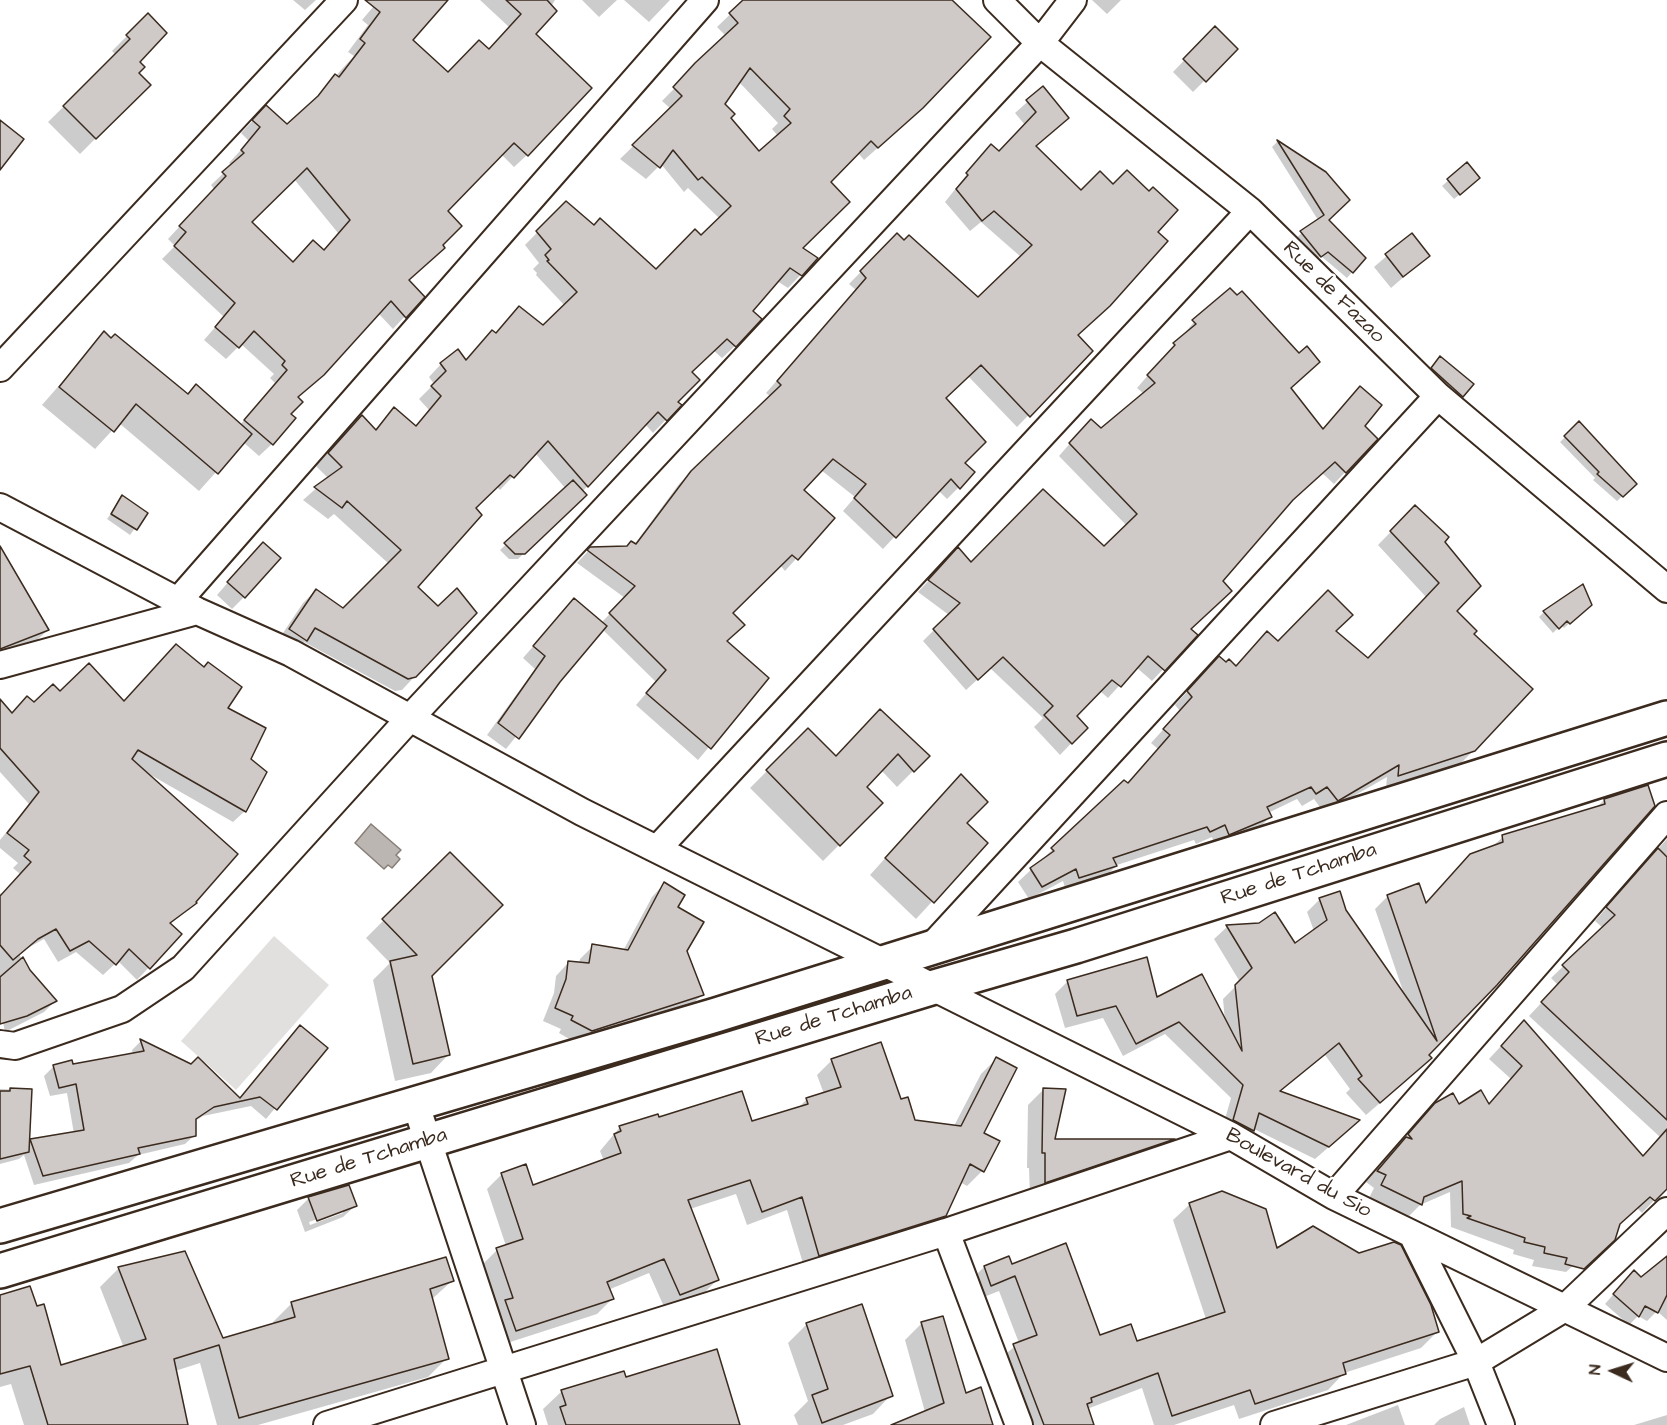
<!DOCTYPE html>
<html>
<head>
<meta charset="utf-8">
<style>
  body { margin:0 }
  #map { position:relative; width:1667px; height:1425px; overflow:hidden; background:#fff; font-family:"Architects Daughter",sans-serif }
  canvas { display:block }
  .north { position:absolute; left:1583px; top:1341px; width:60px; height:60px; -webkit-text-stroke:4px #fff; paint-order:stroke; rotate:274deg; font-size:16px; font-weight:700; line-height:24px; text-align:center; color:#3b2a1e }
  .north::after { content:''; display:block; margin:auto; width:21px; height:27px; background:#3b2a1e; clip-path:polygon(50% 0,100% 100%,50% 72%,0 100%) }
</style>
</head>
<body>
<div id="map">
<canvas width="1667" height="1425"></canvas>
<div class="north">N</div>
</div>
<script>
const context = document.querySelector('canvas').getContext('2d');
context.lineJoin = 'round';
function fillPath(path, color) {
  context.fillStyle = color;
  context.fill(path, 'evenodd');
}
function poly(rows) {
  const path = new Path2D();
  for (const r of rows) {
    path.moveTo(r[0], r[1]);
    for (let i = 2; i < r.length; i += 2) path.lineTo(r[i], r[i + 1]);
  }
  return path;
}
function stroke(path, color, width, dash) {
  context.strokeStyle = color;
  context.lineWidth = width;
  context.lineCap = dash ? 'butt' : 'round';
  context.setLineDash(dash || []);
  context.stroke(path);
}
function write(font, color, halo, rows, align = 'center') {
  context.font = font + ' "Architects Daughter",sans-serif';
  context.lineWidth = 5;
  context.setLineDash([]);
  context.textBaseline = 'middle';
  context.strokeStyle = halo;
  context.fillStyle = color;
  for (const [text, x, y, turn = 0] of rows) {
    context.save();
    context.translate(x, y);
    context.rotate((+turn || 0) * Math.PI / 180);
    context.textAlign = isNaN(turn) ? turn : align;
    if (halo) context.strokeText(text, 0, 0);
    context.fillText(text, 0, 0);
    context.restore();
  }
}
fillPath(poly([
  [274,936,329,985,236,1090,181,1041]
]), '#e2e0de');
const water = poly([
  [371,824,401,850,396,855,400,859,392,868,388,865,384,869,355,843,371,824]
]);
fillPath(water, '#bcb6b3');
stroke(water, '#887e77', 1.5);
fillPath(poly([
  [293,0,316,0,305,10],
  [379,0,446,0,411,40,448,74,488,50,509,27,480,0,555,0,534,34,527,155,514,167,501,154,446,211,407,280,423,297,393,329,378,313,297,398,272,444,259,456,243,442,199,491,119,423,95,449,42,405,104,334,188,395,240,425,275,383,270,378,274,374,241,344,226,359,204,340,224,317,162,259,175,246,168,239,214,189,211,185,232,165,229,163,249,141,241,133,266,107,287,126,309,105,354,56,348,52,368,25,362,20],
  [294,179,338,233,323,251,293,263,250,222],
  [582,0,617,0,599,17],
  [624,0,670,0,649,22],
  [745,0,947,0,908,121,864,160,858,153,829,182,801,248,816,259,788,288,777,281,751,311,735,346,722,358,713,350,690,372,676,402,680,405,653,433,645,424,582,492,585,495,518,559,509,559,500,550,566,489,535,453,500,490,496,486,474,508,416,587,415,676,402,690,395,691,304,642,293,653,277,642,303,603,316,590,344,610,389,564,334,514,328,519,303,500,328,478,316,466,349,430,374,431,394,409,415,427,429,410,419,399,434,384,429,377,441,364,465,361,495,334,544,327,565,306,536,275,537,273,533,269,539,263,525,245,566,203,593,227,655,271,701,237,720,219,688,188,684,192,661,164,646,179,620,159,671,109,662,101,726,36,717,27],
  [739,82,778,123,772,129,778,136,759,153,729,118,723,104],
  [1092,0,1121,0,1107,14],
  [148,15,137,73,149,85,80,154,48,122,116,55,112,51],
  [1215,28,1236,49,1193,92,1173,72],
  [1043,88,1055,129,1035,147,1081,192,1156,232,1076,336,1091,351,1017,427,968,376,944,399,963,463,959,487,947,499,938,490,883,549,843,511,855,497,821,470,802,491,833,518,785,571,780,565,731,613,725,642,767,678,698,760,636,705,656,682,602,629,506,749,487,735,535,669,523,658,563,612,601,623,625,598,577,563,591,548,626,548,634,545,679,484,771,397,766,393,856,290,849,284,897,235,978,299,1021,257,981,222,970,231,945,202,980,158,998,153,1025,125,1015,113],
  [1277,142,1325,173,1327,220,1364,258,1347,278,1321,256,1315,261,1296,238,1318,220,1272,147],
  [1467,164,1473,184,1454,199,1442,186],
  [1411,235,1428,256,1391,288,1374,267],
  [1201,314,1290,389,1322,431,1363,426,1376,439,1334,484,1322,473,1288,504,1221,581,1190,630,1195,635,1152,681,1136,667,1108,698,1100,691,1074,716,1086,728,1060,755,1034,727,1043,718,990,668,966,690,923,641,949,615,918,592,947,561,971,564,1104,548,1127,526,1059,456,1080,432,1101,430,1144,394,1137,388],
  [1435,364,1471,384,1456,402,1426,374],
  [1579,424,1635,484,1617,501,1593,480,1595,478,1560,442],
  [123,497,146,513,130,535,107,519],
  [1415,507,1443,542,1455,611,1472,634,1474,750,1460,764,1386,788,1387,777,1324,813,1314,799,1302,806,1297,799,1268,813,1270,817,1257,830,1215,847,1212,837,1196,844,1194,840,1117,865,1103,879,1066,891,1063,881,1029,899,1018,882,1124,782,1127,784,1158,749,1151,743,1180,711,1175,705,1206,671,1225,664,1236,667,1278,643,1334,631,1367,660,1426,597,1378,545],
  [251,556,244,597,232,609,217,595],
  [0,575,48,630,37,640,0,655],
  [1585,610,1564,628,1561,625,1553,633,1539,617,1544,612],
  [60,693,124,703,226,709,249,760,245,811,233,822,149,774,196,903,169,925,180,934,137,980,118,961,103,975,76,952,58,962,44,939,24,950,19,954,29,971,55,1001,44,1012,5,1032,2,1017,0,1023,0,893,2,895,20,874,13,868,18,863,0,848,0,840,29,804,0,772,0,739,34,704],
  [864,727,928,756,897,787,881,770,865,787,881,803,823,861,750,788,808,730,836,758],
  [1647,787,1417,1071,1366,1115,1346,1093,1350,1089,1325,1055,1279,1092,1345,1133,1315,1159,1254,1129,1240,1143,1221,1133,1231,1098,1165,1034,1123,1056,1103,1018,1065,1028,1055,994,1068,981,1156,999,1225,1022,1223,999,1240,982,1214,939,1227,927,1259,925,1294,945,1314,931,1307,912,1320,899,1345,911,1404,994,1375,909,1388,896,1425,905,1503,837,1595,809,1604,800],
  [945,792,965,823,986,843,916,919,870,875],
  [1667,839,1667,1187,1642,1213,1637,1208,1566,1272,1532,1266,1534,1260,1513,1254,1514,1250,1451,1227,1450,1192,1420,1205,1408,1217,1369,1198,1374,1188,1366,1182,1422,1118,1459,1106,1488,1105,1511,1079,1489,1059,1512,1034,1642,1157,1660,1137,1529,1016,1558,985,1551,978,1603,928,1595,921],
  [450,854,431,975,448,1055,431,1073,395,1081,373,980,390,963,366,938],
  [664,884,676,907,685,951,702,995,689,1007,578,1044,559,1033,561,1029,543,1021,554,993,556,976,568,963,579,964,580,959,593,946,623,951,652,897],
  [300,1027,325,1048,266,1119,251,1106,203,1116,194,1122,195,1135,185,1144,138,1155,129,1163,34,1185,24,1155,19,1159,0,1164,0,1089,30,1090,28,1144,31,1141,74,1134,67,1093,50,1096,44,1076,53,1067,71,1062,72,1066,133,1055,132,1050,141,1041,239,1099],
  [996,1059,982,1133,982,1171,967,1186,960,1182,945,1215,930,1231,805,1270,787,1210,747,1225,736,1194,690,1209,717,1280,702,1295,665,1309,649,1273,608,1290,612,1299,597,1314,501,1345,482,1265,497,1250,506,1246,487,1189,502,1174,532,1187,604,1161,600,1151,620,1127,658,1119,751,1123,798,1108,807,1099,824,1094,817,1075,832,1060,900,1101,914,1121,954,1126,981,1074],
  [1044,1089,1053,1140,1171,1141,1157,1155,1030,1198,1029,1168,1027,1168,1028,1105],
  [309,1198,355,1206,343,1217,305,1232,297,1210],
  [343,1210,343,1213,310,1225,309,1222],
  [1190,1204,1276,1251,1438,1331,1421,1348,1344,1373,1328,1390,1239,1419,1234,1405,1174,1425,1154,1425,1142,1388,1087,1409,1092,1425,1022,1425,997,1361,1019,1343,999,1291,974,1301,968,1283,984,1267,1011,1266,1099,1337,1136,1343,1206,1319,1173,1220],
  [1667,1258,1667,1320,1657,1311,1647,1321,1638,1316,1629,1325,1605,1304,1625,1281,1641,1279],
  [119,1268,222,1340,273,1325,273,1322,292,1303,453,1280,431,1300,447,1358,428,1377,258,1425,217,1425,200,1363,175,1371,187,1425,24,1425,11,1384,0,1387,0,1297,60,1367,124,1348,100,1287],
  [922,1323,965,1395,991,1425,900,1425,925,1412,905,1340],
  [807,1324,891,1395,873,1414,843,1425,798,1425,794,1415,808,1401,788,1343],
  [625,1379,739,1425,548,1425,543,1409,562,1391],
  [1398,1405,1405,1425,1346,1425],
  [1464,1407,1470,1425,1434,1425,1440,1419],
  [1667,1415,1667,1425,1634,1425]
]), '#0003');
const building = poly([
  [365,0,448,0,413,40,448,72,479,40,489,49,521,14,506,0,547,0,557,11,536,34,592,88,528,156,514,143,448,211,462,226,443,245,445,248,409,280,425,297,406,318,391,301,324,375,298,397,303,402,291,414,296,418,273,445,244,420,287,370,282,365,285,361,254,331,239,348,215,327,235,303,174,246,186,232,179,226,226,176,222,172,244,153,241,150,260,127,252,120,266,105,287,124,318,96,335,74,339,77,365,43,360,39,380,12,365,0],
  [307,168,350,220,324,250,313,240,293,262,252,222,307,168],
  [743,0,952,0,991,37,923,108,878,148,871,141,831,182,850,202,803,248,818,258,802,276,790,268,753,311,762,319,736,347,727,339,692,372,700,380,678,402,682,405,667,421,658,412,588,487,548,441,514,478,510,475,476,508,482,515,418,587,438,606,457,588,477,613,416,677,408,679,315,628,307,641,289,629,316,589,343,608,401,550,347,501,342,508,314,487,342,467,328,453,362,415,376,430,394,407,416,426,441,396,431,386,446,371,440,363,458,349,466,360,492,330,496,333,519,306,543,325,577,292,547,261,549,260,545,255,551,249,536,231,566,201,594,225,600,218,656,269,695,229,701,235,731,206,702,177,698,180,673,150,660,168,632,145,682,96,673,87,695,63,738,23,729,13,743,0],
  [750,68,790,109,784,116,791,123,759,151,731,118,735,114,725,104,750,68],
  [148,13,167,33,140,62,145,67,139,73,151,85,96,139,63,106,130,39,126,35,148,13],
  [1215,26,1238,49,1206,82,1183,59,1215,26],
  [1043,86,1069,118,1036,146,1081,190,1100,171,1113,184,1127,170,1149,191,1153,187,1178,210,1158,232,1168,241,1110,306,1078,335,1093,351,1030,417,981,365,946,398,986,442,965,463,975,472,960,489,951,479,896,538,854,498,866,484,833,459,804,490,835,518,798,560,792,555,733,613,745,625,727,641,769,678,711,749,646,693,666,670,609,613,635,586,587,550,590,547,627,546,631,541,636,544,691,471,781,385,777,381,866,278,860,271,897,233,904,240,909,235,978,297,1032,245,994,211,982,221,956,189,968,175,966,173,991,144,999,151,1036,112,1026,100,1043,86],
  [0,120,24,139,0,170,0,120],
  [1277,140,1326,172,1350,200,1329,220,1366,258,1353,273,1328,252,1321,257,1300,231,1324,215,1277,140],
  [1467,162,1480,178,1460,195,1447,179,1467,162],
  [1412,233,1430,256,1403,277,1385,254,1412,233],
  [1230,288,1237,295,1242,291,1299,353,1307,346,1320,362,1291,388,1323,429,1360,386,1382,405,1365,426,1378,439,1346,473,1335,462,1293,500,1223,581,1232,591,1191,629,1198,635,1165,671,1148,656,1121,687,1112,680,1077,716,1088,728,1072,744,1044,715,1053,706,1003,657,978,680,933,629,960,603,928,580,958,547,971,562,1043,489,1104,546,1137,514,1069,443,1091,419,1101,428,1155,383,1147,375,1175,345,1173,343,1196,324,1192,320,1230,288],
  [104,331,111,338,115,334,188,394,196,384,252,434,218,474,136,404,114,432,59,387,104,331],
  [1440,356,1474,384,1463,397,1431,368,1440,356],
  [1579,421,1637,484,1623,497,1597,474,1599,472,1564,436,1579,421],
  [573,480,587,495,525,554,515,554,504,543,573,480],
  [122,495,148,513,137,530,111,514,122,495],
  [1415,505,1449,537,1445,542,1481,586,1457,611,1477,631,1474,634,1533,689,1475,751,1398,776,1399,765,1338,801,1327,787,1316,794,1311,787,1267,807,1272,817,1229,835,1225,825,1210,832,1207,827,1113,858,1117,866,1079,878,1076,869,1042,887,1030,868,1054,851,1051,848,1124,780,1128,783,1170,735,1163,729,1192,697,1187,691,1219,656,1226,662,1229,659,1236,666,1267,631,1278,641,1328,590,1353,615,1336,631,1368,658,1439,583,1390,531,1415,505],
  [263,542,281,558,245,598,227,582,263,542],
  [0,546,49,630,0,649,0,546],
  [1583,584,1592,605,1570,624,1567,621,1559,629,1543,611,1583,584],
  [574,598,607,626,560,682,519,739,498,723,545,656,533,646,574,598],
  [176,644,204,667,208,662,242,687,228,708,266,728,251,759,267,772,246,812,138,750,132,759,238,854,196,902,197,903,170,923,182,934,150,969,129,949,116,965,89,941,70,951,56,929,38,939,13,960,0,945,0,896,31,862,24,856,29,850,7,833,39,792,0,748,0,699,12,713,27,696,34,702,53,684,60,691,89,663,124,701,176,644],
  [880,709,930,756,914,772,898,754,867,787,883,803,840,846,766,770,808,728,836,756,880,709],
  [961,774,988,802,967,823,988,843,934,903,885,858,961,774],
  [1648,785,1655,806,1497,985,1429,1055,1432,1058,1380,1103,1358,1079,1362,1076,1339,1043,1280,1091,1360,1120,1329,1147,1259,1113,1254,1131,1233,1120,1243,1085,1179,1022,1136,1044,1116,1006,1077,1016,1067,980,1147,957,1157,997,1202,974,1242,1051,1235,985,1252,968,1226,925,1259,923,1275,912,1295,943,1327,920,1319,898,1340,891,1346,910,1437,1041,1387,895,1419,883,1426,903,1470,854,1503,842,1502,835,1605,804,1604,799,1648,785],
  [1658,848,1667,857,1667,1120,1541,1002,1569,972,1562,965,1615,915,1606,907,1658,848],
  [450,852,503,905,432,976,450,1055,413,1064,390,961,417,955,382,919,450,852],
  [664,882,685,895,678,907,704,922,687,951,704,995,592,1031,571,1020,573,1016,555,1008,566,979,568,961,589,963,592,944,628,950,664,882],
  [23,957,30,970,57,1001,27,1016,0,1024,0,977,23,957],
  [1524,1020,1643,1156,1667,1129,1667,1189,1655,1201,1650,1197,1620,1224,1615,1240,1584,1269,1565,1264,1567,1258,1544,1253,1545,1247,1524,1242,1525,1238,1467,1218,1471,1216,1463,1214,1462,1181,1424,1197,1422,1205,1381,1185,1386,1175,1377,1171,1406,1137,1412,1139,1408,1134,1435,1103,1453,1093,1459,1104,1481,1090,1489,1104,1522,1066,1501,1046,1524,1020],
  [300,1025,328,1048,277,1110,260,1097,214,1107,196,1119,196,1136,138,1148,140,1154,43,1176,30,1139,84,1130,76,1084,59,1088,53,1065,72,1060,73,1064,144,1051,140,1039,191,1064,198,1057,240,1098,300,1025],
  [881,1042,901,1099,908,1097,915,1120,961,1126,996,1057,1017,1068,984,1133,1000,1141,984,1172,970,1164,946,1216,819,1256,802,1197,762,1212,750,1180,688,1200,719,1280,680,1295,664,1259,607,1282,614,1299,516,1331,505,1300,513,1298,496,1248,523,1239,501,1173,526,1164,533,1185,621,1153,614,1134,621,1131,619,1126,658,1114,659,1117,742,1091,752,1121,808,1104,806,1098,841,1087,831,1059,881,1042],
  [10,1088,32,1089,29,1152,0,1159,0,1091,10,1091,10,1088],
  [1043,1088,1066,1089,1055,1139,1175,1139,1045,1183,1045,1153,1042,1153,1043,1088],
  [349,1185,357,1206,317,1221,308,1197,349,1185],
  [1222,1191,1266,1209,1277,1248,1313,1226,1359,1253,1394,1242,1401,1245,1431,1305,1439,1332,1343,1363,1346,1374,1255,1404,1250,1390,1172,1416,1158,1373,1091,1398,1092,1402,1087,1404,1094,1425,1044,1425,1013,1344,1037,1335,1015,1276,991,1286,984,1266,1009,1256,1012,1264,1066,1243,1100,1335,1131,1324,1137,1341,1225,1312,1189,1203,1222,1191],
  [185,1251,223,1338,295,1317,291,1302,446,1257,454,1281,430,1289,449,1359,239,1418,219,1345,174,1359,188,1425,48,1425,30,1366,0,1374,0,1295,30,1286,37,1306,44,1304,61,1365,146,1339,118,1267,185,1251],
  [1667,1256,1667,1295,1658,1313,1645,1306,1639,1317,1613,1294,1634,1270,1641,1277,1667,1256],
  [862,1304,893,1396,822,1423,812,1395,828,1389,806,1323,862,1304],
  [943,1316,966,1393,981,1387,993,1425,891,1425,944,1403,921,1322,943,1316],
  [717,1349,740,1425,566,1425,560,1407,566,1405,561,1390,624,1371,626,1377,717,1349]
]);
fillPath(building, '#cfcac7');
stroke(building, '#3b2a1e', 1.5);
const street = poly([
  [997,0,1040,43,1250,211,1438,396,1667,589],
  [0,368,344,0],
  [0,507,197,611,291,653,582,812,1231,1136,1334,1196,1667,1358],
  [178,601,705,0],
  [0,665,197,611],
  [658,848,1250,211],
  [932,946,1438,396],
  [0,1044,15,1046,122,1009,183,968,409,719,1040,43,1073,0],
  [416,1105,522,1425],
  [1334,1196,1667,815],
  [946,1232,1019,1425],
  [1413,1236,1476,1362,1501,1425],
  [327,1425,946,1232,1231,1136],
  [1274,1425,1476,1362,1565,1308,1667,1211]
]);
const secondary = poly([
  [0,1226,716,1015,1667,718],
  [0,1271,931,988,1076,946,1667,759]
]);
stroke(street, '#3b2a1e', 30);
stroke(secondary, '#3b2a1e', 38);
stroke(street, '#fff', 26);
stroke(secondary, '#fff', 33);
write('21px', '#3b2a1e', '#fff', [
  ["Rue de Fazao",1333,293,45],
  ["Rue de Tchamba",1299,875,-18],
  ["Rue de Tchamba",834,1017,-17],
  ["Rue de Tchamba",369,1159,-17],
  ["Boulevard du Sio",1298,1174,29]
]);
</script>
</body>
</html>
